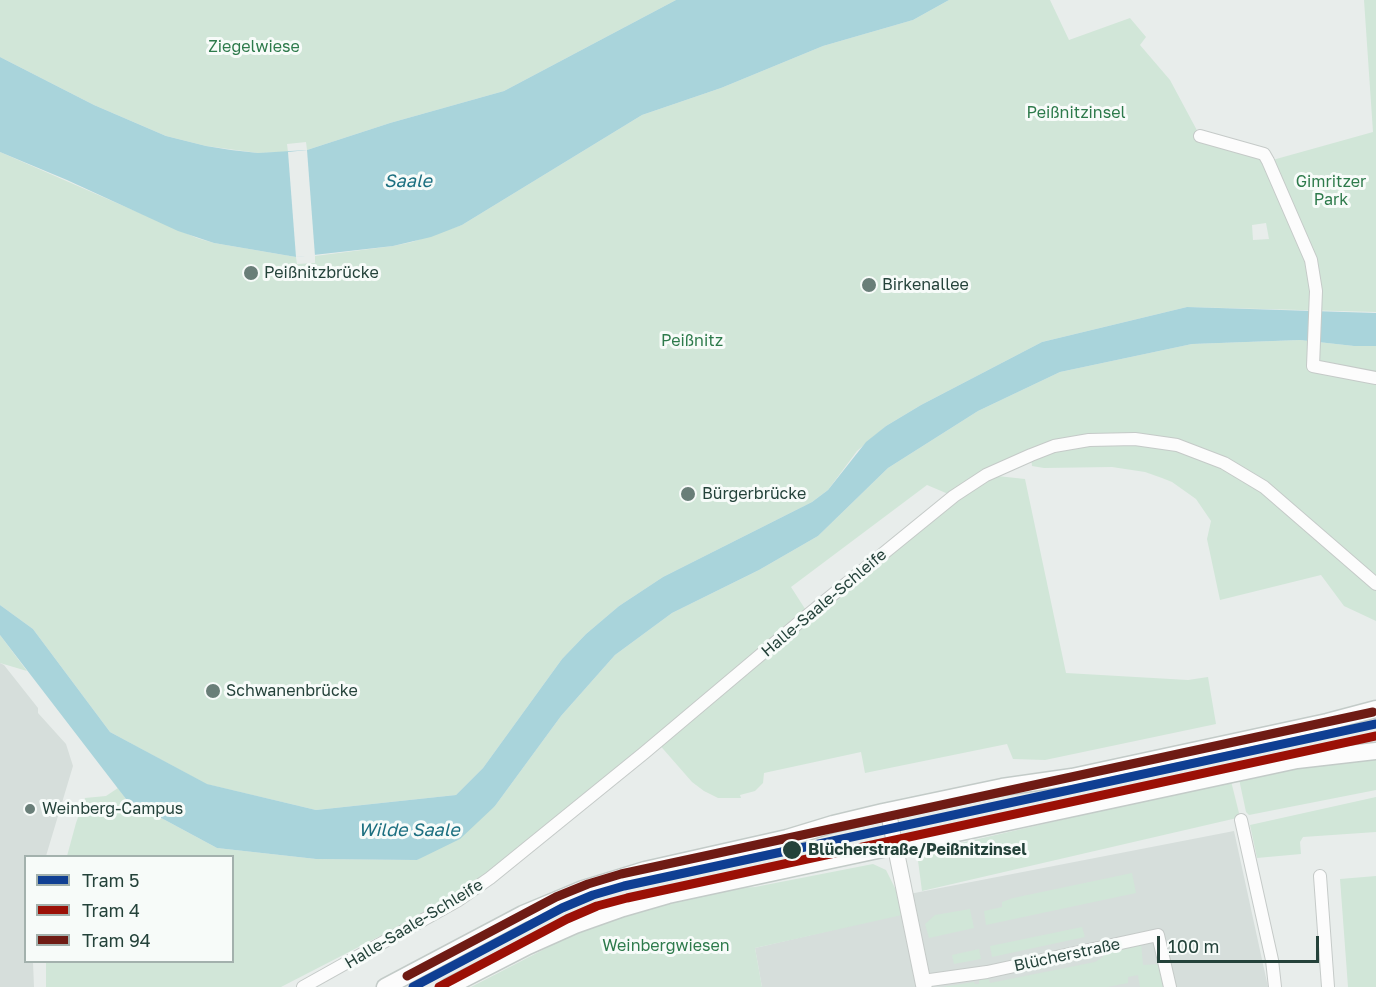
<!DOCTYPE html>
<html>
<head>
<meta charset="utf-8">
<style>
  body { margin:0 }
  #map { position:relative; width:1376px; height:987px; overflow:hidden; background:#e8edeb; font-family:"Golos Text",sans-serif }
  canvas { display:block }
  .legend { position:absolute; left:24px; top:855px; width:210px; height:108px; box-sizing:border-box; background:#f7fbf9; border:2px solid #a3b1ad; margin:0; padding:8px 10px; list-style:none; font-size:18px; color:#24423a }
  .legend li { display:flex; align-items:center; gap:12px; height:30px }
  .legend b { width:30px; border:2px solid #a3b1ad }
  .scale { position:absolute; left:1157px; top:936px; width:162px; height:27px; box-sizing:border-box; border:3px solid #24423a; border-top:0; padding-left:8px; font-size:18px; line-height:21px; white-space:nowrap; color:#24423a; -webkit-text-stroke:4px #f7fbf9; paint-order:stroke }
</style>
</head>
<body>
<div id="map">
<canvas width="1376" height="987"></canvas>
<ul class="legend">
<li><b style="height:8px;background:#0f3f93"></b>Tram 5</li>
<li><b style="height:8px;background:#9b1006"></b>Tram 4</li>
<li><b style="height:8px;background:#6f1b14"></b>Tram 94</li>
</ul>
<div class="scale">100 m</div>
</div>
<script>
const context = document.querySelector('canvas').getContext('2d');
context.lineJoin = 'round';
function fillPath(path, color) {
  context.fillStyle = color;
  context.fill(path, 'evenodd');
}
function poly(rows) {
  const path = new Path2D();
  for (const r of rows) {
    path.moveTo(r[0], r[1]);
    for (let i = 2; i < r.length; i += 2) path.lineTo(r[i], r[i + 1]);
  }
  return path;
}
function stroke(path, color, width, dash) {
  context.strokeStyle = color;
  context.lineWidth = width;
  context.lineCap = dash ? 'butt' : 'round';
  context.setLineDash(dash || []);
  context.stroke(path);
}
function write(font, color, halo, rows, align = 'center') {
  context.font = font + ' "Golos Text",sans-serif';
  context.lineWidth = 6;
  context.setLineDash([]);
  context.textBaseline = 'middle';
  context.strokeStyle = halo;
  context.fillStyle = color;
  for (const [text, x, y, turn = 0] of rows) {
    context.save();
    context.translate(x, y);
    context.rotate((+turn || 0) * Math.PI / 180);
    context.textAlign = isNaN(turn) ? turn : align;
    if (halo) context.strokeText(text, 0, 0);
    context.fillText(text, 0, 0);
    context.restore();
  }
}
fillPath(poly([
  [0,663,4,665,38,708,38,713,66,744,73,766,46,856,26,856,26,962,33,962,34,987,0,987],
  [1234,831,1268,987,762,987,755,948,884,918,899,896]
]), '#d6dedb');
fillPath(poly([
  [0,0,676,0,504,91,390,123,307,150,306,142,287,144,288,152,258,153,206,146,166,136,94,105,0,57],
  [949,0,1050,0,1069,40,1130,18,1146,37,1140,45,1170,80,1200,136,1269,161,1373,132,1364,0,1376,0,1376,312,1187,307,1042,342,921,405,886,426,857,451,828,490,812,502,663,577,619,606,586,634,562,659,483,768,456,795,316,810,206,784,110,732,33,629,0,605,0,152,197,238,214,243,296,257,297,264,315,263,315,256,393,246,412,242,462,225,642,115,721,88,823,46,913,20],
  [1266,223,1269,239,1253,240,1252,225],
  [1300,340,1354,346,1376,346,1376,621,1344,606,1321,575,1220,600,1207,539,1211,521,1196,499,1172,482,1162,478,1145,472,1112,467,1044,468,1032,466,1031,456,988,475,1025,479,1066,673,1188,680,1208,677,1216,724,1045,760,1013,759,1007,744,865,773,861,752,764,773,763,783,755,791,740,795,741,798,718,798,704,791,692,782,657,742,488,874,444,903,281,987,46,987,46,962,232,962,232,856,67,856,76,823,85,798,106,796,118,788,126,799,217,848,316,859,417,860,495,806,561,716,615,655,672,613,759,570,818,536,888,468,978,411,1060,372,1192,344],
  [927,485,953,496,809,615,791,587],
  [0,635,27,671,0,663],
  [1376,758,1376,790,1249,815,1246,812,1239,779,1325,763],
  [1231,781,1239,813,1237,818,922,891,917,853],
  [1376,797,1376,832,1303,837,1300,842,1301,854,1257,858,1250,825],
  [873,864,886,870,899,896,902,915,755,948,762,987,471,987,593,924,721,889,755,887],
  [1132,873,1136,893,986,925,984,911,1002,907,1002,902,1013,898],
  [1376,876,1376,987,1348,987,1340,879],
  [970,909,974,928,929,938,925,924,935,915],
  [1082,927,1085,937,992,957,990,946],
  [1141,943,1143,965,1159,964,1163,987,1140,987,1138,975,1128,977,1128,983,1107,987,943,987,974,982,975,984,979,984,979,978,988,977,990,983,1095,962,1103,957,1103,952],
  [979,949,981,959,954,964,952,955]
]), '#d1e6d8');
fillPath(poly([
  [676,0,949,0,913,20,823,46,721,88,642,115,462,225,431,237,393,246,296,257,214,243,178,231,67,180,0,152,0,57,94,105,166,136,206,146,231,150,258,153,307,150,390,123,504,91],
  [1187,307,1376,313,1376,346,1354,346,1300,340,1192,344,1060,372,978,411,888,468,818,536,759,570,672,613,615,655,561,716,495,806,460,839,417,860,316,859,217,848,126,799,0,635,0,605,33,629,110,732,207,784,316,810,456,795,483,768,562,659,586,634,619,606,663,577,812,502,828,490,866,442,886,426,921,405,1042,342]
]), '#a9d4db');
fillPath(poly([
  [307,150,315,256,296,257,288,152]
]), '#e8edeb');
const minor = poly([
  [1200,136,1264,154,1268,161,1311,260,1316,291,1313,366,1376,378],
  [1241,820,1272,960,1275,987],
  [1320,876,1328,987],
  [923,981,987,972,1158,935,1170,987],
  [303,987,457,901,490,878,644,753,809,614,954,496,986,475,1031,455,1054,446,1089,440,1135,439,1177,445,1224,463,1264,487,1376,584]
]);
const tertiary = poly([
  [888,811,924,987]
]);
const secondary = poly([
  [385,987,523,914,583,889,645,870,787,838,833,824,883,812,1002,787,1072,777,1327,722,1376,709],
  [448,987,528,946,575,925,623,908,668,895,1297,760,1376,751]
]);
stroke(minor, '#c5cac8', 14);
stroke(tertiary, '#c5cac8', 17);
stroke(secondary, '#c3cbc8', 19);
stroke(minor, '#fcfcfc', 12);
stroke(tertiary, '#fcfcfc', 15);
stroke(secondary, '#fcfcfc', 16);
stroke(poly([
  [413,987,562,908,593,895,624,886,1376,724]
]), '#0f3f93', 9);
stroke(poly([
  [439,987,567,919,597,906,627,898,1376,736]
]), '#9b1006', 9);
stroke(poly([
  [407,976,556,897,588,884,621,874,1373,712]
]), '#6f1b14', 9);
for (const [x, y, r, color] of [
  [251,273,8,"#697e78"],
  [869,285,8,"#697e78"],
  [688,494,8,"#697e78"],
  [213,691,8,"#697e78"],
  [30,809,6,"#697e78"],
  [792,850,10,"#24423a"]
]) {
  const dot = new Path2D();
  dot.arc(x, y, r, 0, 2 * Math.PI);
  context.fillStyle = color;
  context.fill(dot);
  stroke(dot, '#f7fbf9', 2);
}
write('16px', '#2d7a4b', '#f7fbf9', [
  ["Ziegelwiese",254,47],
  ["Peißnitzinsel",1076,113],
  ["Gimritzer",1331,182],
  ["Park",1331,200],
  ["Peißnitz",692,341],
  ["Weinbergwiesen",666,946]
]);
write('16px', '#24423a', '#f7fbf9', [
  ["Peißnitzbrücke",264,273],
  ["Birkenallee",882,285],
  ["Bürgerbrücke",702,494],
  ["Schwanenbrücke",226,691],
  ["Weinberg-Campus",42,809]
], 'left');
write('16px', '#24423a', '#f7fbf9', [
  ["Halle-Saale-Schleife",824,603,-40],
  ["Halle-Saale-Schleife",414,924,-31],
  ["Blücherstraße",1067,955,-12]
]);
write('bold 16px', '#24423a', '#f7fbf9', [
  ["Blücherstraße/Peißnitzinsel",808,850]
], 'left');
write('italic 18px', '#1c6f80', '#f7fbf9', [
  ["Saale",408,181],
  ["Wilde Saale",409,830]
]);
</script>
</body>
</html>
